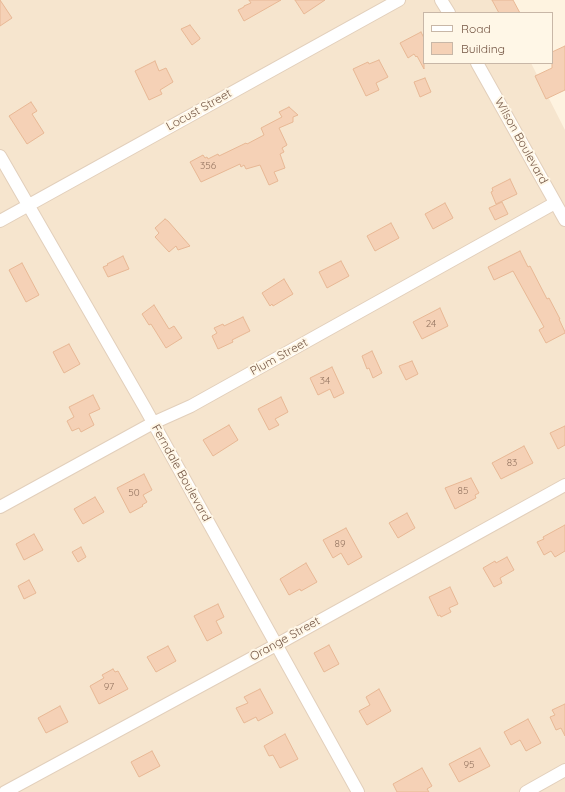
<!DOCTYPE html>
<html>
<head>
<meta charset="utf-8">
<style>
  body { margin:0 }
  #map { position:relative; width:565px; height:792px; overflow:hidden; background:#fef3e0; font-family:Quicksand,sans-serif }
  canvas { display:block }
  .legend { position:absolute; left:423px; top:12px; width:130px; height:52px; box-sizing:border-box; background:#fff7e7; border:1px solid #c8b7a7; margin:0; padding:5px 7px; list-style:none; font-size:12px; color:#765846 }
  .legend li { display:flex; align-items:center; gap:8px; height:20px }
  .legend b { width:20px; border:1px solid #c8b7a7 }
</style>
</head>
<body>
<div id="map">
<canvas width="565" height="792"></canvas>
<ul class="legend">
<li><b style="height:5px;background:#fff"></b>Road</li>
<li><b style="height:11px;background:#f5d1b6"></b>Building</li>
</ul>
</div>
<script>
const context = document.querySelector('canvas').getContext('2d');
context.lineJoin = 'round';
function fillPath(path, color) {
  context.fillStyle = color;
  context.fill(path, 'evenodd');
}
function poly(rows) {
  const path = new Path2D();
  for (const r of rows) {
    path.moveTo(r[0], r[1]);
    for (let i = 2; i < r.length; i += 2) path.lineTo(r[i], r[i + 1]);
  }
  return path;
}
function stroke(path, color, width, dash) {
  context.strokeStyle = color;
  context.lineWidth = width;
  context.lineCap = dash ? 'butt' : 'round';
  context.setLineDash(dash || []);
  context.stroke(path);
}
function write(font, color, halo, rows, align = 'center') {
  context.font = font + ' Quicksand,sans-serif';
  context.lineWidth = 4;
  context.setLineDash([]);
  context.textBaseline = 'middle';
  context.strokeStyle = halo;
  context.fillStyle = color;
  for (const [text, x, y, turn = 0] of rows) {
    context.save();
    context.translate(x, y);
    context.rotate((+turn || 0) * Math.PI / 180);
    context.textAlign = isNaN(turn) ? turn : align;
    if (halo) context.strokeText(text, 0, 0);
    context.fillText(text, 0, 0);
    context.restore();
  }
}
fillPath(poly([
  [0,0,500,0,506,13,424,13,424,63,531,63,565,130,565,792,0,792]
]), '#f6e5ce');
const building = poly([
  [0,0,12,18,0,26,0,0],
  [249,0,281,0,244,21,238,10,244,7,244,6,251,3,249,0],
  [295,0,325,0,304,14,295,0],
  [492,0,513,0,520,13,499,13,492,0],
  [190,25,200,38,200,39,192,45,181,29,190,25],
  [421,32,424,38,424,69,417,56,416,57,414,54,408,58,400,43,421,32],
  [565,46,565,90,546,99,535,76,552,68,552,52,565,46],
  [379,60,388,77,376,83,379,90,366,96,353,69,368,62,369,64,379,60],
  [155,61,159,71,166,68,173,82,160,90,162,94,149,100,135,71,155,61],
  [425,78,431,92,420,97,414,82,425,78],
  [31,102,37,111,32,114,44,133,27,144,9,116,31,102],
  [289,107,298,115,293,117,293,122,279,128,287,145,282,148,284,152,280,154,285,168,274,172,278,181,269,185,260,165,246,169,244,165,241,167,240,164,201,182,190,162,203,155,205,158,207,157,208,159,218,154,219,156,246,143,247,144,264,135,261,128,282,117,279,112,289,107],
  [510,179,517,194,496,204,491,192,493,191,492,188,510,179],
  [502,202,508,214,495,220,489,208,502,202],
  [445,203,453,218,433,229,425,214,445,203],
  [165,219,168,221,190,246,178,250,176,246,169,252,155,237,159,233,155,228,165,219],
  [391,223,399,238,375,251,367,236,391,223],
  [520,251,528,267,530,266,547,299,549,298,560,319,559,319,565,332,565,333,546,343,539,330,544,327,513,271,494,280,488,267,520,251],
  [123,256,129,269,108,277,103,267,108,265,107,264,123,256],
  [341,261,349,276,327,288,319,272,341,261],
  [22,263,39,295,26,302,9,270,22,263],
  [284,279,293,294,273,306,272,304,270,306,262,293,284,279],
  [154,305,169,329,174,326,182,338,166,348,151,324,149,325,142,314,154,305],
  [440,308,448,326,422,339,413,322,440,308],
  [243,317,250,331,232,340,233,342,218,349,212,336,217,333,214,328,223,324,224,326,243,317],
  [69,344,80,364,64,373,53,352,69,344],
  [372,351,382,373,373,378,369,368,367,369,362,356,372,351],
  [412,361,418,374,406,380,399,366,412,361],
  [332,367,344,393,334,398,330,389,318,395,310,378,332,367],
  [93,395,100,409,89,414,94,425,81,432,79,428,72,431,67,421,74,417,69,407,93,395],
  [281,397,288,412,275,419,279,425,269,430,258,409,281,397],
  [229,425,238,440,213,456,203,440,229,425],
  [565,426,565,445,558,449,550,433,565,426],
  [524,446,533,463,501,479,492,463,524,446],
  [144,474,152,490,143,495,147,502,142,505,143,506,130,513,117,488,144,474],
  [471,478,479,493,475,495,476,498,455,509,445,488,471,478],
  [95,497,104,512,83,524,74,509,95,497],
  [407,513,415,528,398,538,389,523,407,513],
  [565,525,565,551,555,557,551,551,544,555,537,542,544,539,543,537,565,525],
  [346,528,362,557,348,565,341,553,333,558,323,540,346,528],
  [34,534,43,550,24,560,16,544,34,534],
  [81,547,86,557,78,562,72,552,81,547],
  [507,557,514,570,500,578,502,583,494,587,483,568,495,561,496,563,507,557],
  [306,563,317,582,301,591,300,589,289,595,280,579,306,563],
  [29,580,36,593,24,599,18,586,29,580],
  [450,587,458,604,449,608,451,612,441,617,440,615,438,616,429,597,450,587],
  [218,604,224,617,216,621,222,633,207,641,194,616,218,604],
  [329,645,339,664,324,672,314,653,329,645],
  [168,646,176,661,156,672,147,657,168,646],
  [113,669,115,672,118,671,128,689,99,704,90,686,104,678,102,675,113,669],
  [260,689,273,713,258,721,256,717,244,723,236,708,248,703,244,697,260,689],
  [379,689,391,711,367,725,359,711,370,705,366,697,379,689],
  [565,704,565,736,561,728,556,730,550,717,555,715,552,710,565,704],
  [60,706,68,722,46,733,38,718,60,706],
  [528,719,541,743,526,751,520,740,511,745,504,732,528,719],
  [285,734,298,759,280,768,273,755,269,756,264,746,285,734],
  [480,748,490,766,459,782,449,764,480,748],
  [152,751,160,766,139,777,131,762,152,751],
  [422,768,432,786,427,789,429,792,397,792,393,784,422,768]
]);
fillPath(building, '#f5d1b6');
stroke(building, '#e8b895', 1);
const minor = poly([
  [441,0,449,13],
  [477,63,565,220],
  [0,156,145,408,358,792],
  [0,221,399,0],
  [0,507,153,423,191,406,555,203],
  [5,792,276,645,565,485],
  [526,792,565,770]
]);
stroke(minor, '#e2cfbb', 14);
stroke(minor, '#fff', 12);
write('10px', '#967662', null, [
  ["356",208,166],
  ["24",431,324],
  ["34",325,381],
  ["83",512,463],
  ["85",463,491],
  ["50",134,493],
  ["89",340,544],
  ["97",109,687],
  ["95",469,765]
]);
write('12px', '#765846', '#fff7e7', [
  ["Locust Street",199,110,-29],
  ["Wilson Boulevard",521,141,61],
  ["Plum Street",279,357,-29],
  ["Ferndale Boulevard",181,473,61],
  ["Orange Street",285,639,-29]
]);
</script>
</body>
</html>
